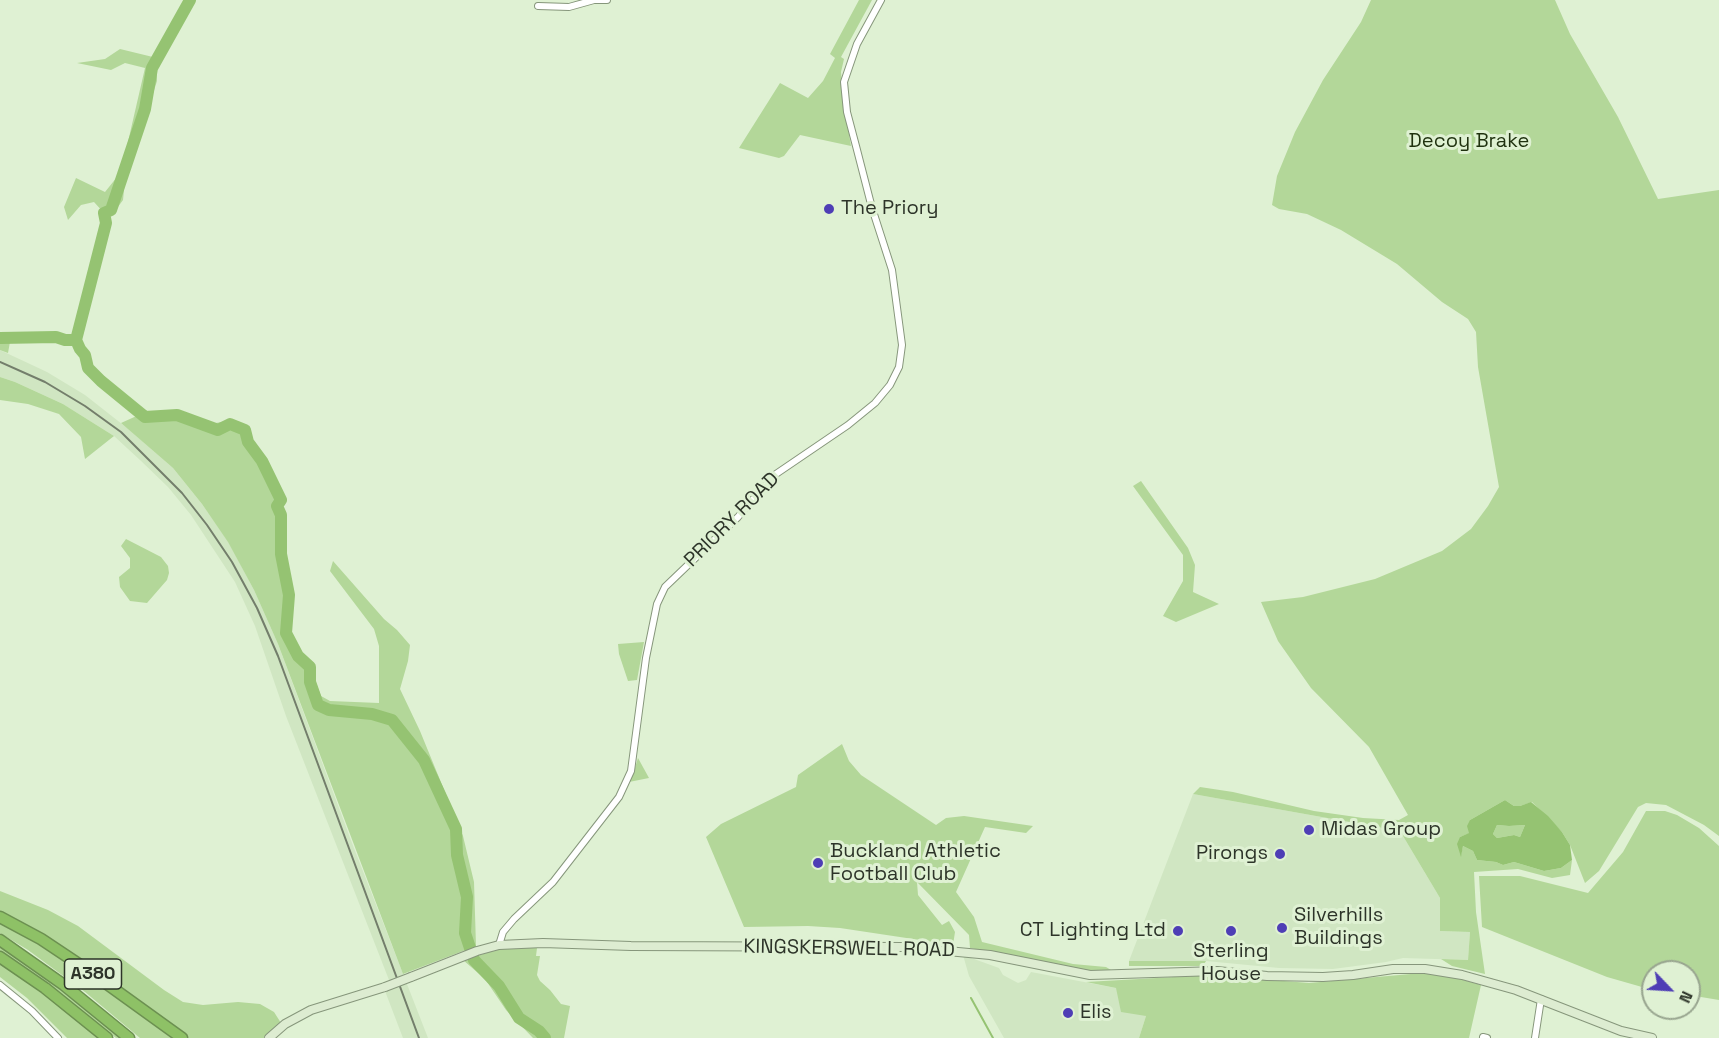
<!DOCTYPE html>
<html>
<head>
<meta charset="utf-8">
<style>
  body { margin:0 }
  #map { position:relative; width:1719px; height:1038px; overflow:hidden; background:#dff1d3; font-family:"Space Grotesk",sans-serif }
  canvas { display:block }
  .north { position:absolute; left:1641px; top:960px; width:60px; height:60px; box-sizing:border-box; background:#dff1d3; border:2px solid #98a58f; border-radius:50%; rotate:115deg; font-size:16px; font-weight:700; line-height:24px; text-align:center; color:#2d3429 }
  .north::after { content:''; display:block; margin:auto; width:21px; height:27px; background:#4e3eb5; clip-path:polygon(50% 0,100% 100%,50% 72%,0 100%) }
</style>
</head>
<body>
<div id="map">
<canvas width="1719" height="1038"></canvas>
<div class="north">N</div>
</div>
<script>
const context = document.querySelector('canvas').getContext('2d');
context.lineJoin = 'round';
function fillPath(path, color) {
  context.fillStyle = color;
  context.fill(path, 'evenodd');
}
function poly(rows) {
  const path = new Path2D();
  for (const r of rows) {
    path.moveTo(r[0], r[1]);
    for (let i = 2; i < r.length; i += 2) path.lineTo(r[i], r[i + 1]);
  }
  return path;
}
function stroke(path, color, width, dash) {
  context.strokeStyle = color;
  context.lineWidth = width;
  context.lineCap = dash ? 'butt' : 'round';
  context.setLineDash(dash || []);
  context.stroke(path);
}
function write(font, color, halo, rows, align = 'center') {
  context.font = font + ' "Space Grotesk",sans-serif';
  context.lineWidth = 6;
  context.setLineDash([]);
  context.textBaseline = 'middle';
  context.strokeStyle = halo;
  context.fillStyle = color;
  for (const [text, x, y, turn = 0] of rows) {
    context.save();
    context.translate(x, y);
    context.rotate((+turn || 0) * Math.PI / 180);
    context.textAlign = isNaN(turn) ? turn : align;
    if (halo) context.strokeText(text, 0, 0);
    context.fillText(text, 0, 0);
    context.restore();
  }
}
fillPath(poly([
  [0,350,47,372,85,395,127,428,173,468,202,504,228,541,254,590,278,644,352,843,428,1038,403,1038,398,1025,385,991,392,989,389,980,286,716,255,626,235,582,191,515,168,487,140,460,114,436,63,404,15,382,0,377],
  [1193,794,1400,831,1440,898,1440,931,1470,932,1468,960,1403,958,1386,962,1333,969,1279,968,1206,961,1129,961],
  [963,955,999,968,1003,975,1018,983,1026,980,1031,972,1116,988,1146,1016,1139,1038,1004,1038,969,976]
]), '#d0e6c2');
fillPath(poly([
  [859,0,872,0,841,57,844,59,841,72,843,98,851,146,800,135,784,156,779,158,739,148,780,83,808,98,823,81,835,58,830,54],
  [1371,0,1555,0,1570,34,1618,117,1658,199,1719,190,1719,836,1704,825,1666,805,1646,803,1638,807,1599,871,1585,883,1570,845,1562,832,1532,802,1520,806,1514,806,1505,800,1470,820,1470,833,1460,837,1461,855,1463,846,1473,851,1477,860,1496,862,1503,865,1514,862,1544,871,1561,868,1572,860,1570,875,1552,878,1518,869,1474,872,1476,912,1485,974,1452,966,1441,959,1468,960,1470,932,1440,931,1440,898,1400,831,1193,794,1200,787,1233,792,1314,811,1363,818,1399,820,1408,815,1369,747,1311,688,1278,641,1261,602,1303,597,1375,579,1442,551,1471,529,1488,506,1499,487,1478,367,1476,332,1468,319,1442,302,1397,264,1341,230,1307,214,1279,209,1272,205,1277,176,1295,132,1323,80,1361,22],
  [120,49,157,58,157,81,125,180,123,200,112,215,104,213,94,202,81,205,68,220,64,207,76,178,105,192,121,172,145,68,125,63,111,70,77,63,105,59],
  [0,335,11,336,8,353,0,350],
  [0,377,15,382,63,404,114,436,85,459,81,437,59,414,28,404,0,400],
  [172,413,211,424,231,420,245,430,248,442,262,461,281,500,277,507,281,515,281,554,289,595,286,633,298,656,310,667,321,696,330,701,379,703,379,646,374,629,330,571,333,561,384,619,397,630,410,645,408,661,400,689,420,731,463,836,474,882,476,946,403,974,278,644,254,590,228,542,202,504,173,468,121,423,141,414],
  [1141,481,1188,548,1195,565,1193,592,1219,604,1176,622,1163,616,1183,581,1183,555,1133,486],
  [126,539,161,557,168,566,169,573,167,580,147,603,130,601,120,587,119,577,130,568,130,558,121,546],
  [644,642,637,680,628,681,619,654,618,644],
  [842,744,849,761,861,775,936,825,946,818,964,816,1033,826,1026,833,985,827,956,892,974,917,982,942,1073,964,1106,967,1111,970,1094,971,1073,969,970,948,969,935,917,882,918,895,942,925,949,921,955,932,953,945,840,928,808,926,744,927,706,837,721,824,796,787,798,775],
  [638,758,649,778,629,782,634,771],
  [1646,811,1665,811,1677,815,1699,828,1719,846,1719,1000,1689,995,1689,972,1653,972,1653,989,1642,987,1607,977,1482,927,1479,876,1520,876,1588,893,1623,852],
  [1497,825,1509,826,1525,825,1520,837,1514,835,1497,838,1493,834],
  [0,891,48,910,78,926,164,990,183,1002,203,1005,238,1002,260,1004,274,1012,281,1023,264,1038,189,1038,96,970,0,913],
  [0,921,49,949,175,1038,140,1038,85,992,28,950,0,933],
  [0,942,127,1038,116,1038,50,987,0,952],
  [504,947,537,948,536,956,540,956,537,975,540,981,550,990,561,1004,570,1006,564,1038,533,1038,506,1010,485,979,463,960,473,955,480,955],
  [1129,961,1206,961,1203,966,1129,966],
  [0,962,43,991,100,1038,67,1038,27,998,0,977],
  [1422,973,1453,977,1481,985,1469,1038,1139,1038,1146,1016,1121,1012,1116,988,1086,982,1210,975,1309,983]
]), '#b3d799');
fillPath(poly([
  [1505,800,1514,806,1520,806,1531,802,1548,816,1562,832,1570,845,1572,860,1561,868,1544,871,1514,862,1503,865,1496,862,1477,860,1473,851,1463,846,1461,857,1457,844,1460,837,1469,833,1467,826,1470,820],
  [1497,825,1509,826,1525,825,1520,837,1514,835,1497,838,1493,834]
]), '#95c372');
stroke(poly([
  [971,998,993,1038]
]), '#95c372', 2);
stroke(poly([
  [0,338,56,337,65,340,76,340,80,349,85,355,88,368,101,381,145,417,177,415,218,430,230,424,245,430,248,442,262,461,281,500,277,506,281,515,281,554,289,595,286,633,298,656,310,667,310,682,318,705,329,710,372,714,392,720,424,760,456,829,457,855,467,897,465,933,474,960,499,986,519,1018,539,1031,545,1038],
  [76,340,106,223,104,213,111,210,145,109,152,68,190,0]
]), '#95c372', 12);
const street = poly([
  [538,6,569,7,594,0,607,0],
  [499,945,503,932,514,919,553,882,619,797,631,771,646,658,657,604,665,587,738,517,773,476,848,425,875,403,890,385,899,367,902,345,892,270,872,208,856,146,847,112,844,82,857,44,881,0],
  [0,985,32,1011,58,1038],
  [1483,1037,1487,1038],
  [1535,1038,1541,999]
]);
const secondary = poly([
  [411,977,477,951,499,945,543,943,631,946,905,947,990,955,1090,975,1217,971,1267,976,1323,977,1353,975,1393,969,1425,969,1462,975,1516,990,1621,1031,1652,1038],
  [269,1038,285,1024,311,1010,385,987]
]);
const highway = poly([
  [0,917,41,939,89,971,182,1038],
  [0,940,64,985,129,1038],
  [0,957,45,988,107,1038]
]);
stroke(street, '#86967b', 8);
stroke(secondary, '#86967b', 10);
stroke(highway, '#6c9051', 13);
stroke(street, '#fff', 6);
stroke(secondary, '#ddecd1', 8);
stroke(highway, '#8ec166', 10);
stroke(poly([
  [0,362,45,382,85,406,121,432,182,493,207,525,232,562,257,608,278,656,419,1038]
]), '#737e6b', 2);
const secondaryBridge = poly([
  [385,987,411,977]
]);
stroke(secondaryBridge, '#86967b', 10, []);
stroke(secondaryBridge, '#ddecd1', 8);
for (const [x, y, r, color] of [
  [829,209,6,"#4e3eb5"],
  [1309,830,6,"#4e3eb5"],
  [1280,854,6,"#4e3eb5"],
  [818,863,6,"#4e3eb5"],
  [1282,928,6,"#4e3eb5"],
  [1178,931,6,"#4e3eb5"],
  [1231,931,6,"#4e3eb5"],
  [1068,1013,6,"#4e3eb5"]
]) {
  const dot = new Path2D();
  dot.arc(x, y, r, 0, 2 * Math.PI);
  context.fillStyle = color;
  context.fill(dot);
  stroke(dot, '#dff1d3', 2);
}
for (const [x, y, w] of [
  [93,974,57]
]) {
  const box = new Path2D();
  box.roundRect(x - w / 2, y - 15, w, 30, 4.5);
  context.fillStyle = '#dff1d3';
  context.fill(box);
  stroke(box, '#2d3429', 1.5);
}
write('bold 18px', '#2d3429', null, [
  ["A380",93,974]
]);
write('20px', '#1f310f', '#dff1d3', [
  ["Decoy Brake",1469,142]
]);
write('20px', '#2d3429', '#dff1d3', [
  ["The Priory",841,209],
  ["Midas Group",1321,830],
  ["Buckland Athletic",830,852],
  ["Football Club",830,875],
  ["Pirongs",1268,854,"right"],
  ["Silverhills",1294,916],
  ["Buildings",1294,939],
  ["CT Lighting Ltd",1166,931,"right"],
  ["Sterling",1231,952,"center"],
  ["House",1231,975,"center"],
  ["Elis",1080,1013]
], 'left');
write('20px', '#2d3429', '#dff1d3', [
  ["PRIORY ROAD",732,520,-45],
  ["KINGSKERSWELL ROAD",849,949,1]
]);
</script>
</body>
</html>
